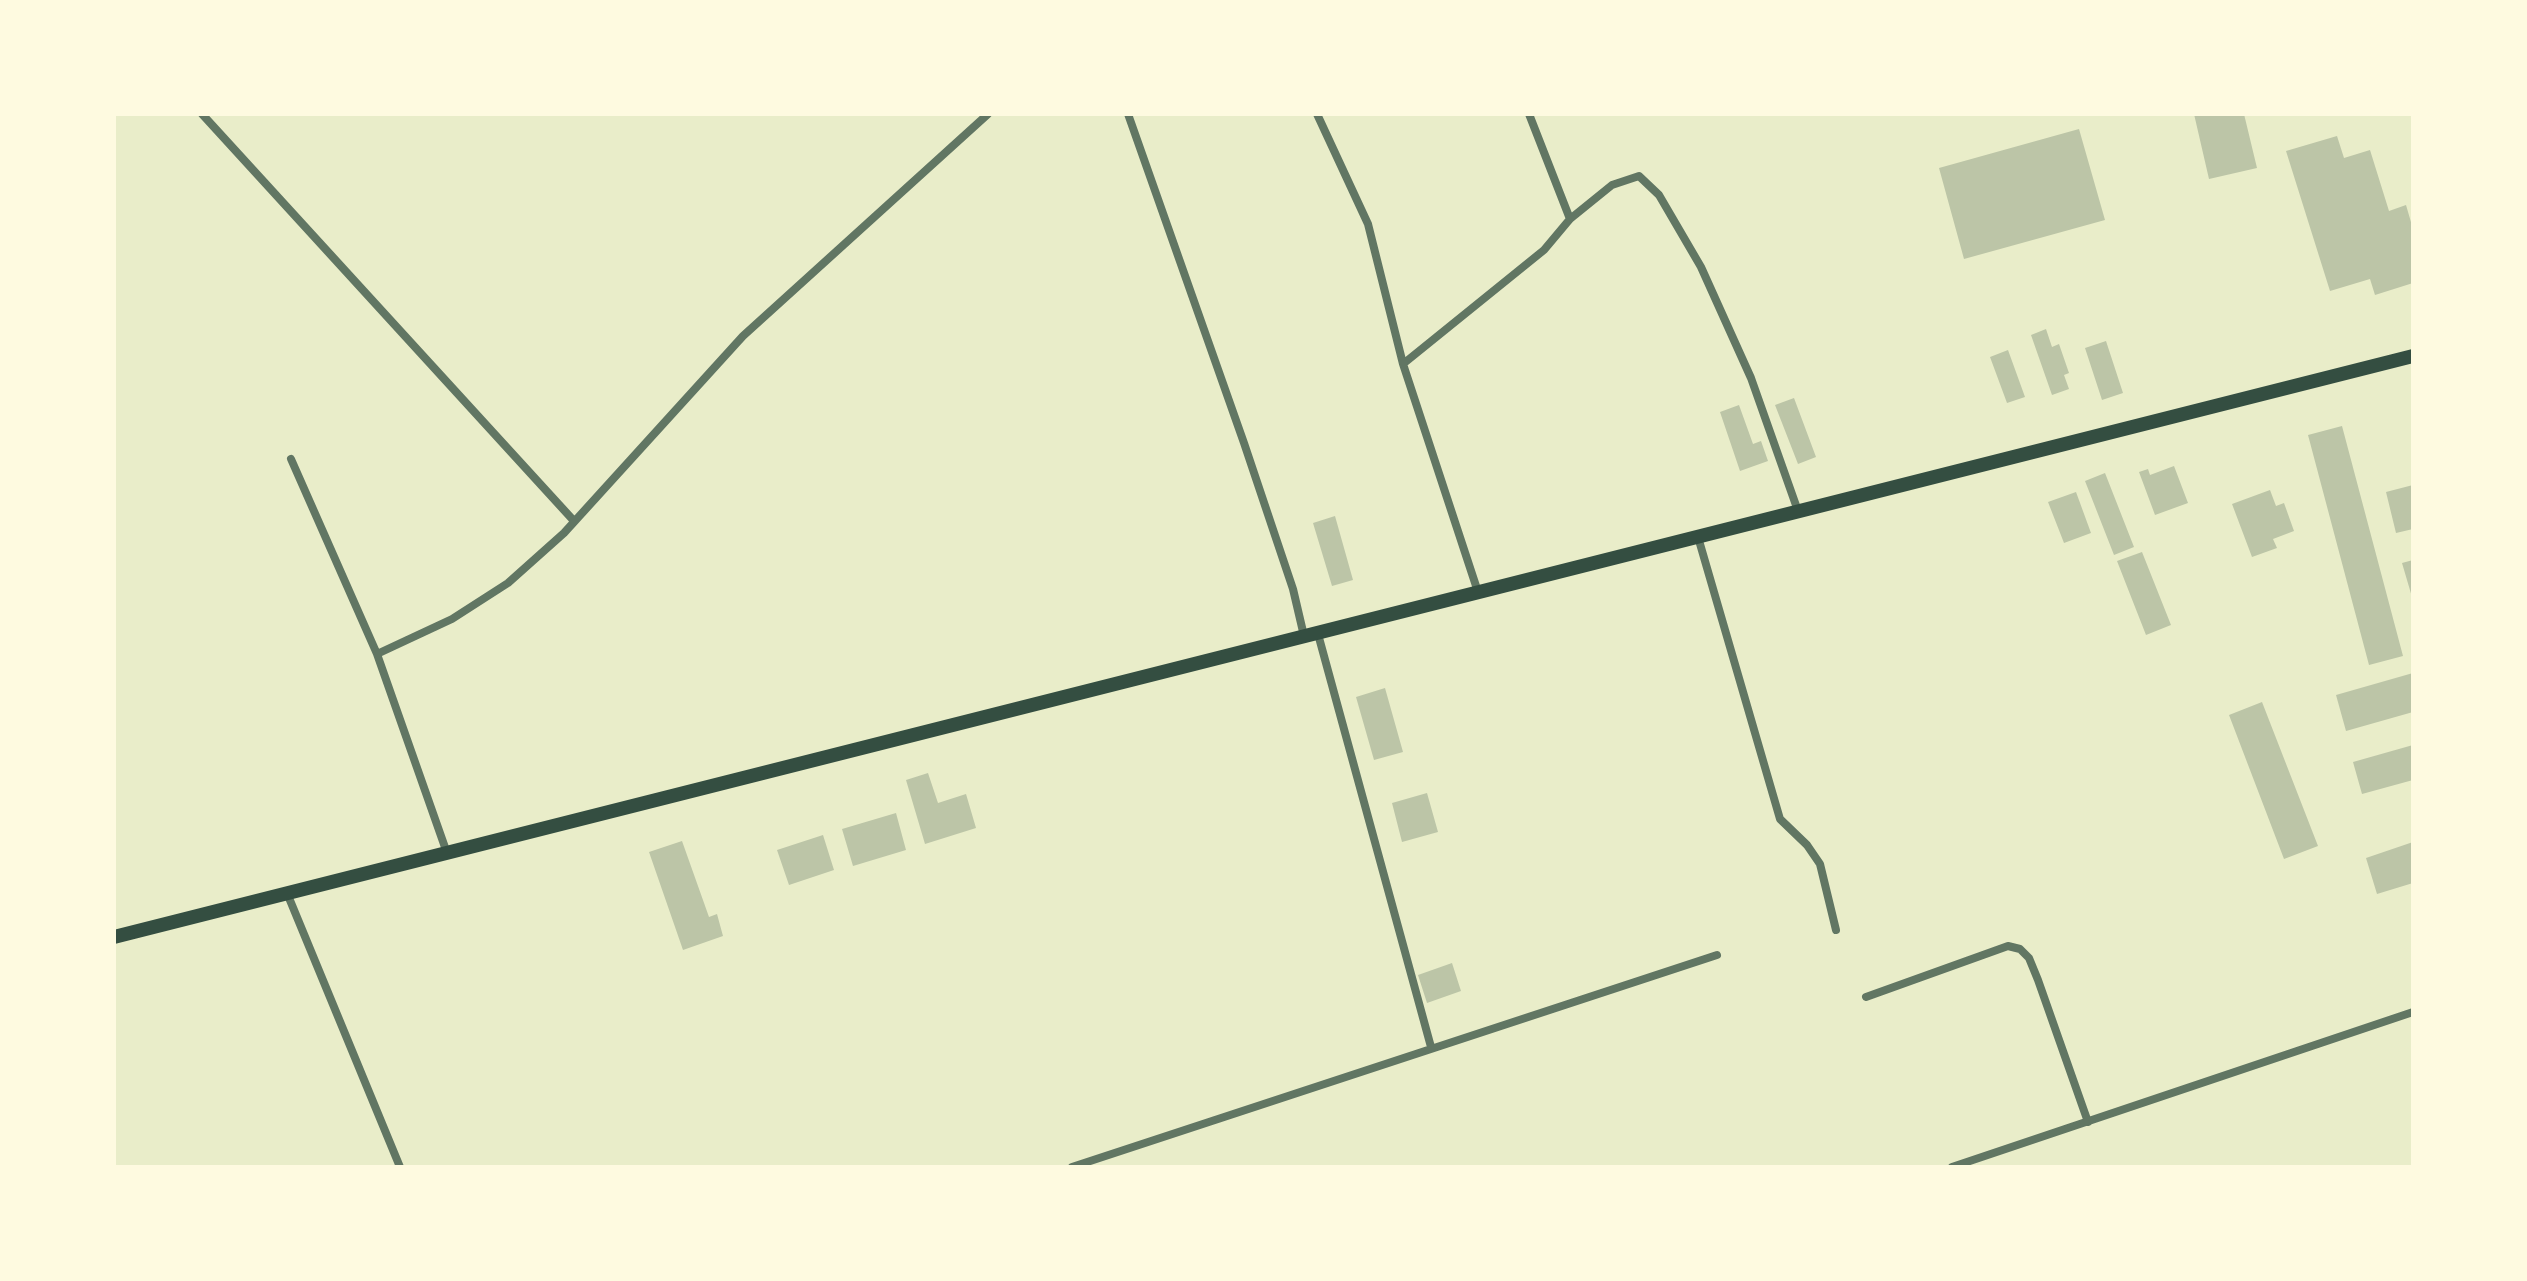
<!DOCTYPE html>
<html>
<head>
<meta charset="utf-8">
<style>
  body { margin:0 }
  #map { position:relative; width:2527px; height:1281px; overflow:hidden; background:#e9edc9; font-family:"Space Grotesk",sans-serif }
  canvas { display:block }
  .frame { position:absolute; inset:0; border:116px solid #fefae0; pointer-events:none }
</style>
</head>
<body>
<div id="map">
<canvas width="2527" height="1281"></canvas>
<div class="frame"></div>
</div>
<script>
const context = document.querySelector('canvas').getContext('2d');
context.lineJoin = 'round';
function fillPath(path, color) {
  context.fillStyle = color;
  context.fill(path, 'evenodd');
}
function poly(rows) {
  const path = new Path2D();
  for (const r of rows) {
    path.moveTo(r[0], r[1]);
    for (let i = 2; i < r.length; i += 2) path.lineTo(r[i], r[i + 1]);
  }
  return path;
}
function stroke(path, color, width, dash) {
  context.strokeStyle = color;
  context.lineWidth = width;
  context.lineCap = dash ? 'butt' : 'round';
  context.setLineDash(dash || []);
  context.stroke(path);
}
fillPath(poly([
  [2194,114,2244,114,2257,168,2209,179],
  [2079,129,2105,220,1964,259,1939,168],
  [2337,136,2344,158,2370,150,2389,211,2406,205,2413,229,2413,283,2375,295,2370,279,2330,291,2286,151],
  [2046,329,2052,347,2059,344,2069,373,2064,375,2069,389,2052,395,2031,335],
  [2106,341,2123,393,2102,400,2085,348],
  [2008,350,2025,397,2007,403,1990,357],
  [1794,398,1816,457,1798,464,1775,405],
  [1739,405,1753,444,1761,441,1768,461,1740,471,1720,412],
  [2342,426,2403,656,2369,665,2308,435],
  [2174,466,2188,503,2155,515,2139,472,2148,469,2150,475],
  [2105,473,2134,547,2114,555,2085,481],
  [2413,485,2413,529,2396,533,2386,492],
  [2270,490,2276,506,2284,503,2294,531,2273,539,2277,548,2252,557,2232,504],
  [2076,492,2091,533,2064,543,2048,502],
  [1335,516,1353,580,1332,586,1313,523],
  [2142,552,2171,625,2146,635,2117,561],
  [2413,560,2413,597,2412,597,2402,563],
  [2413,673,2413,712,2346,731,2336,695],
  [1385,688,1403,752,1374,760,1356,697],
  [2262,702,2318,846,2284,859,2229,715],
  [2413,745,2413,780,2362,794,2353,762],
  [928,773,938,803,966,794,976,828,925,844,906,780],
  [1427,793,1438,832,1402,842,1392,803],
  [896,813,906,850,853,866,842,829],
  [823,835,834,870,789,885,777,850],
  [682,841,709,917,717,914,723,936,683,950,649,852],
  [2413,842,2413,883,2377,894,2366,858],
  [1452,963,1461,991,1427,1003,1418,975]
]), '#bcc5a7');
stroke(poly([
  [202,114,574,521],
  [1128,114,1244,443,1293,589,1304,636],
  [1317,114,1368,224,1403,364],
  [1529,114,1570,219],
  [291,459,377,654,447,853],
  [1698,537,1780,819,1807,845,1820,864,1836,930],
  [1478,592,1403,364,1544,250,1570,219,1612,185,1639,176,1659,195,1701,267,1751,378,1798,511],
  [1318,634,1431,1047],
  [377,654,452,619,508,583,564,533,743,336,988,114],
  [287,893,400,1167],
  [1866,997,2008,946,2020,949,2029,958,2038,980,2088,1122],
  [1072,1167,1717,955],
  [1952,1167,2413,1012]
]), '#617663', 8);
stroke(poly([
  [114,937,2413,356]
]), '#344e41', 14);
</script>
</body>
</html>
